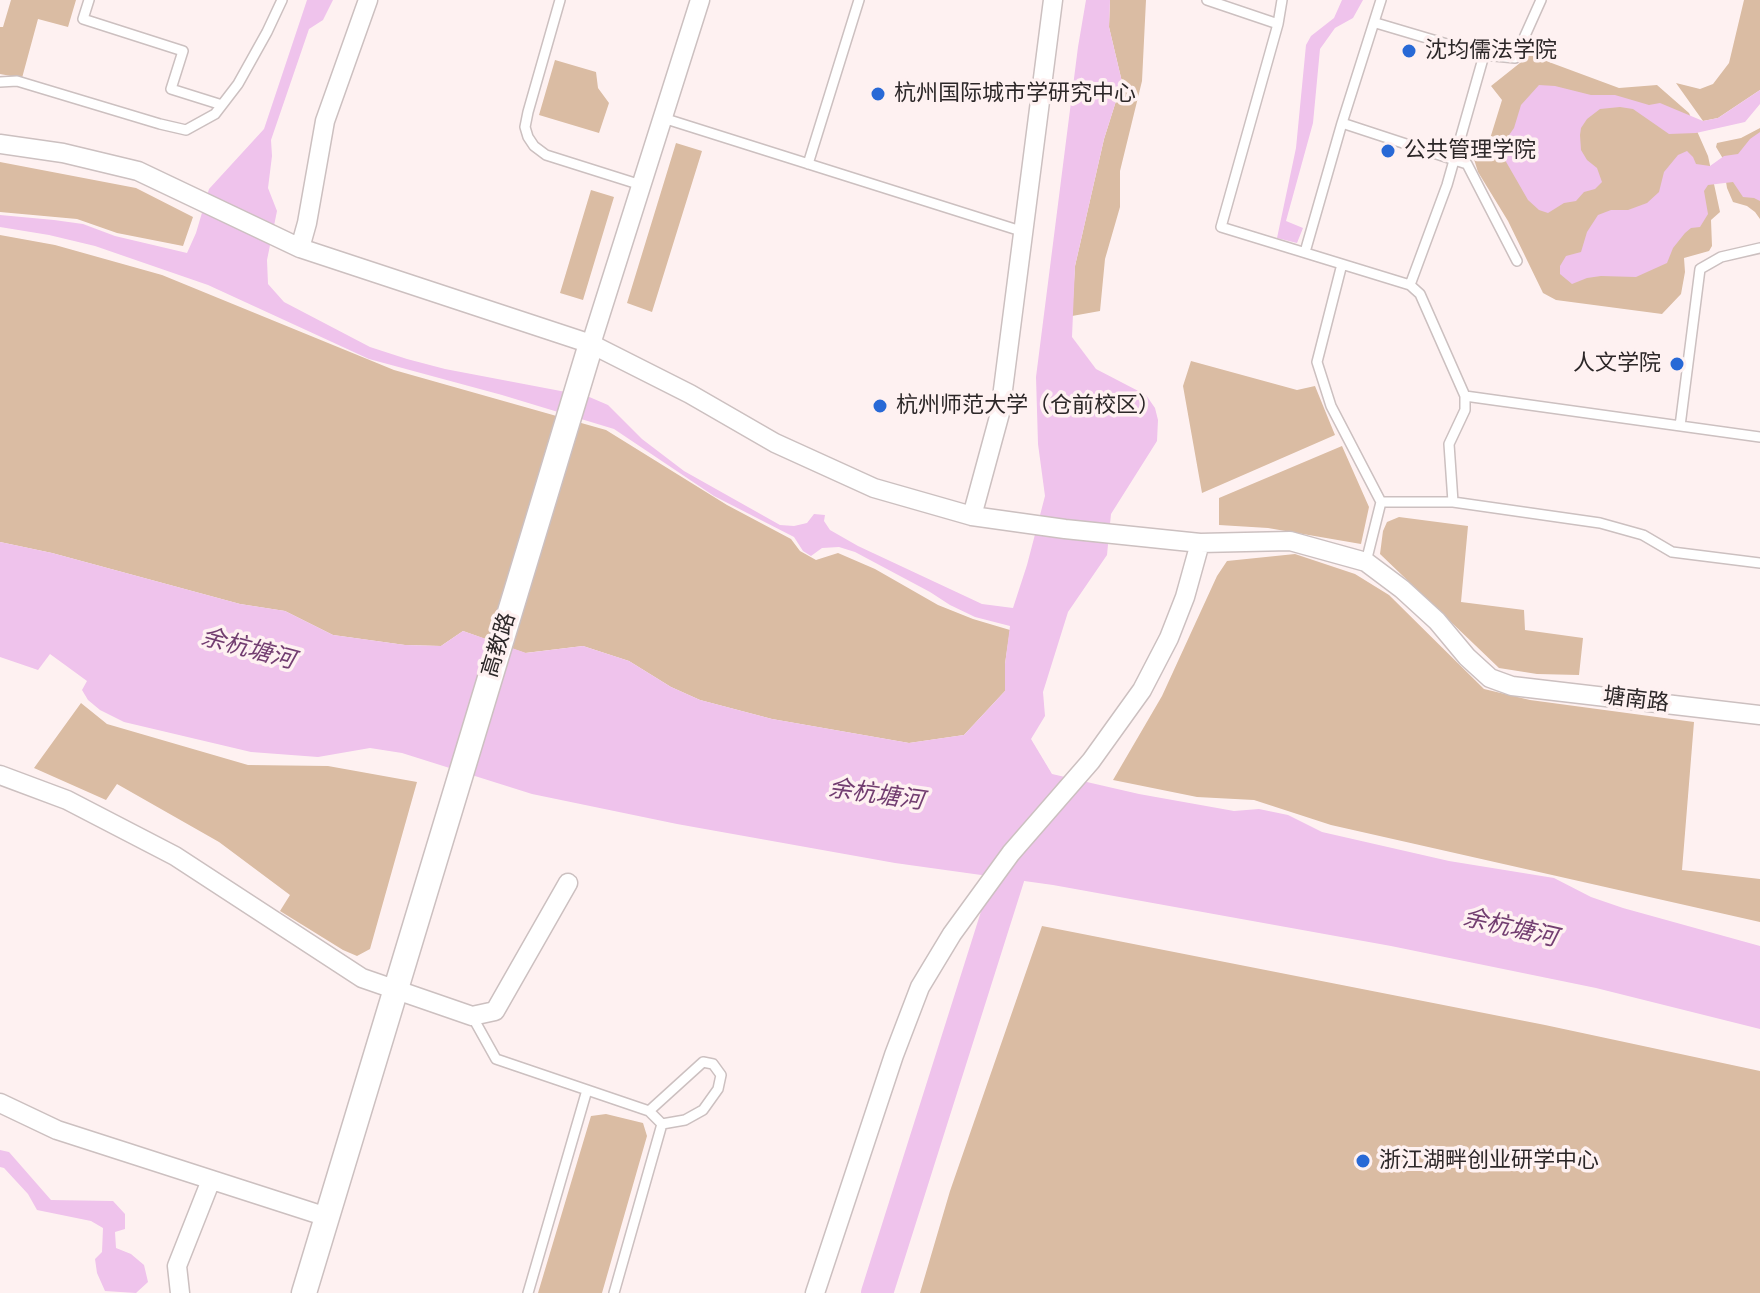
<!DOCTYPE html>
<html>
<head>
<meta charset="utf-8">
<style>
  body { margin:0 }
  canvas { display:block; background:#fef1f1 }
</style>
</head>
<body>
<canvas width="1760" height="1293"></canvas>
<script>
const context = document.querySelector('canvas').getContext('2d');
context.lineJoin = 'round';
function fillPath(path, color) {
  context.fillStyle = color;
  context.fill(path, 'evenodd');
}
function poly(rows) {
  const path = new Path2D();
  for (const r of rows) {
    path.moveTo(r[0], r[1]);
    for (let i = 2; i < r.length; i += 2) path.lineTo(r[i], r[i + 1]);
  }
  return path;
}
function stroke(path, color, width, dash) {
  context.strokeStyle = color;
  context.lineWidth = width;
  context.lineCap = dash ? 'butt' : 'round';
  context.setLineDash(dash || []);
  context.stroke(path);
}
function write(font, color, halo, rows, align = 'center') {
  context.font = font + ' Figtree,"Noto Sans SC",sans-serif';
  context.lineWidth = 7;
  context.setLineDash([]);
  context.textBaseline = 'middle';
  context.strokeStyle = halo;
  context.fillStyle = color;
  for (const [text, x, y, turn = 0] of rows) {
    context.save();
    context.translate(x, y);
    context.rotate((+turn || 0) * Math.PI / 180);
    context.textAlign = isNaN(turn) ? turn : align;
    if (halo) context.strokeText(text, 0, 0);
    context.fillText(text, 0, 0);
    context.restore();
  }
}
fillPath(poly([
  [11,0,76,0,68,27,38,19,22,78,0,74,0,27,3,27],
  [1110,0,1146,0,1142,81,1120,171,1120,207,1105,259,1100,311,1072,316,1075,266,1104,139,1122,82,1109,27],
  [1744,0,1760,0,1760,90,1718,118,1703,121,1676,83,1700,89,1713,84,1729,63],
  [1530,55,1619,88,1657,85,1689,113,1708,156,1720,212,1711,220,1712,246,1709,251,1684,258,1685,272,1681,294,1662,314,1556,300,1543,293,1508,221,1478,172,1467,137,1489,142,1502,100,1491,86],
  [555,60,596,72,598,88,609,103,599,133,539,115],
  [1760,128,1760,219,1755,212,1747,206,1733,202,1727,188,1722,157,1716,147,1717,143,1741,138],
  [676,143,702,151,652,312,627,303],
  [0,162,136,188,193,217,183,246,117,233,77,219,0,212],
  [591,190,614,197,583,300,560,293],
  [0,235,55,245,162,275,394,370,606,430,727,505,791,539,800,551,816,560,838,553,875,569,938,605,973,619,1010,630,1005,664,1005,691,964,735,909,743,772,719,700,700,671,687,629,661,583,646,525,653,463,631,441,646,405,645,333,635,285,611,240,604,52,553,0,542],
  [1191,361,1297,390,1315,386,1335,435,1202,493,1183,386],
  [1342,446,1369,507,1361,544,1268,528,1219,525,1219,498],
  [1399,517,1468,526,1461,602,1524,610,1525,630,1583,638,1579,675,1537,674,1499,668,1380,554,1383,531,1387,522],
  [1295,554,1355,574,1389,595,1484,689,1530,700,1694,722,1682,870,1760,879,1760,922,1331,825,1254,800,1197,797,1113,780,1162,696,1217,576,1227,561],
  [81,703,107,724,248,765,328,766,417,782,370,949,357,956,343,950,280,911,290,895,219,842,117,784,106,800,34,768],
  [1042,926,1545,1025,1760,1071,1760,1293,920,1293,950,1191],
  [606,1114,643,1123,647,1136,602,1293,538,1293,591,1116]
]), '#dabca3');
fillPath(poly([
  [307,0,333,0,323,20,309,29,271,140,272,156,268,188,277,211,267,260,268,284,284,302,370,347,407,359,445,369,587,396,608,405,642,439,684,471,780,525,794,526,807,523,814,514,825,515,824,521,830,530,858,546,982,604,1013,608,1027,565,1045,496,1038,444,1036,377,1078,47,1086,0,1110,0,1109,27,1122,82,1104,139,1075,266,1072,337,1096,369,1146,395,1155,408,1158,420,1157,441,1111,514,1107,555,1068,612,1043,692,1045,716,1031,739,1052,774,1139,794,1234,811,1259,809,1288,815,1322,832,1449,861,1554,878,1591,897,1623,908,1760,946,1760,1029,1596,988,1391,946,1053,885,895,863,677,824,532,794,402,753,370,748,318,757,251,752,124,722,100,710,88,700,82,690,87,681,50,654,38,670,0,657,0,542,52,553,240,604,285,611,333,635,405,645,441,646,463,631,526,653,583,646,629,661,671,687,700,700,772,719,909,743,964,735,1005,691,1005,664,1010,626,975,617,950,605,930,592,855,552,839,547,822,548,811,556,803,551,794,537,714,496,614,429,502,395,369,359,208,285,95,246,49,235,0,227,0,215,54,220,83,224,115,236,187,253,196,233,209,189,264,129],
  [1342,0,1363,0,1353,18,1335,28,1320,49,1313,123,1286,221,1303,228,1297,243,1277,238,1296,148,1306,45,1311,36,1334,18],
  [1539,85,1555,86,1591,95,1615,95,1649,105,1660,103,1703,121,1718,118,1760,90,1760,104,1745,122,1696,133,1669,134,1633,109,1620,107,1600,109,1587,119,1581,128,1580,135,1581,150,1587,160,1597,168,1602,182,1595,189,1584,192,1576,201,1564,203,1548,213,1539,210,1528,200,1501,153,1502,145,1514,128,1521,105],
  [1760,132,1760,201,1754,198,1743,197,1733,182,1708,185,1704,191,1708,214,1700,227,1691,228,1685,233,1673,248,1667,263,1636,277,1601,276,1587,278,1572,284,1560,274,1560,266,1566,256,1581,252,1587,232,1598,215,1611,210,1628,210,1647,203,1659,192,1664,172,1678,155,1687,151,1693,157,1696,164,1710,166,1724,156,1738,154,1750,139],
  [0,1150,9,1152,51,1200,113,1201,125,1214,125,1229,115,1232,116,1248,131,1254,144,1265,148,1282,136,1293,105,1291,97,1273,95,1259,102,1252,103,1228,91,1221,37,1210,28,1194,4,1168,0,1167]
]), '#efc3ec');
stroke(poly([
  [877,1293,1021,838]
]), '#efc3ec', 32);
const service = poly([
  [89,0,83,19,183,51,171,89,222,105],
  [560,0,528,112,525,127,528,137,534,146,546,155,641,185],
  [1207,0,1278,24,1221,227,1410,285,1420,294,1465,396,1465,410,1449,444,1453,502,1600,523,1643,535,1672,552,1760,563],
  [1376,23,1484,55,1447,185,1410,285],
  [1278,24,1282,0],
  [1484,55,1515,58,1541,0],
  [0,82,17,81,160,124,186,130,215,114,238,84,267,32,282,0],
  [663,118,1024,232],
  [1342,123,1467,164,1517,261],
  [808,164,859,0],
  [1305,252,1342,123,1381,0],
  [1342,264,1317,362,1331,406,1381,502,1453,502],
  [1465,396,1760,437],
  [1680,426,1700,269,1721,257,1760,248],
  [1366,562,1381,502],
  [472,1016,496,1059,649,1111,662,1124,685,1120,703,1110,718,1089,721,1075,713,1064,703,1062,649,1111],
  [528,1293,587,1090],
  [614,1293,662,1124]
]);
const minor = poly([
  [368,0,325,121,307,223,300,248,591,344,690,394,775,443,874,488,972,516,1065,529,1200,543,1290,541,1366,562,1402,589,1437,621,1467,657,1490,678,1512,686,1760,715],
  [0,144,63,153,138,171,300,248],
  [591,344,700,0],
  [972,516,1000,413,1053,0],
  [0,775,67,800,175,856,362,978,472,1016,495,1011,568,883],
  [0,1103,57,1130,327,1217],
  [180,1293,177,1266,211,1180],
  [815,1293,894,1055,920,987,952,934,1011,853,1091,761,1142,690,1169,638,1185,597,1200,543]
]);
const tertiary = poly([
  [304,1293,591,344]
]);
stroke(service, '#ccc0c0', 12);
stroke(minor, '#ccc0c0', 21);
stroke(tertiary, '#ccc0c0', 27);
stroke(service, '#fff', 9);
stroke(minor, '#fff', 18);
stroke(tertiary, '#fff', 24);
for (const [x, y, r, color] of [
  [1409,51,8,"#2869d6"],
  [878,94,8,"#2869d6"],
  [1388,151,8,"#2869d6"],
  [1677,364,8,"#2869d6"],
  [880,406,8,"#2869d6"],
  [1363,1161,8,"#2869d6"]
]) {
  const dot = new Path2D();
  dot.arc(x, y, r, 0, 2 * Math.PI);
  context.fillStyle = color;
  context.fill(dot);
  stroke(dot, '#fef1f1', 3);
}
write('22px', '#2c2728', '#fef1f1', [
  ["沈均儒法学院",1425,51],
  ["杭州国际城市学研究中心",894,94],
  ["公共管理学院",1404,151],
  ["人文学院",1661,364,"right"],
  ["杭州师范大学（仓前校区）",896,406],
  ["浙江湖畔创业研学中心",1379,1161]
], 'left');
write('22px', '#2c2728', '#fef1f1', [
  ["高教路",499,645,-73],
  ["塘南路",1636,700,7]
]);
write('italic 24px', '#723d70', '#fef1f1', [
  ["余杭塘河",248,649,15],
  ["余杭塘河",876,795,8],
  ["余杭塘河",1510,928,13]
]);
</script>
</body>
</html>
